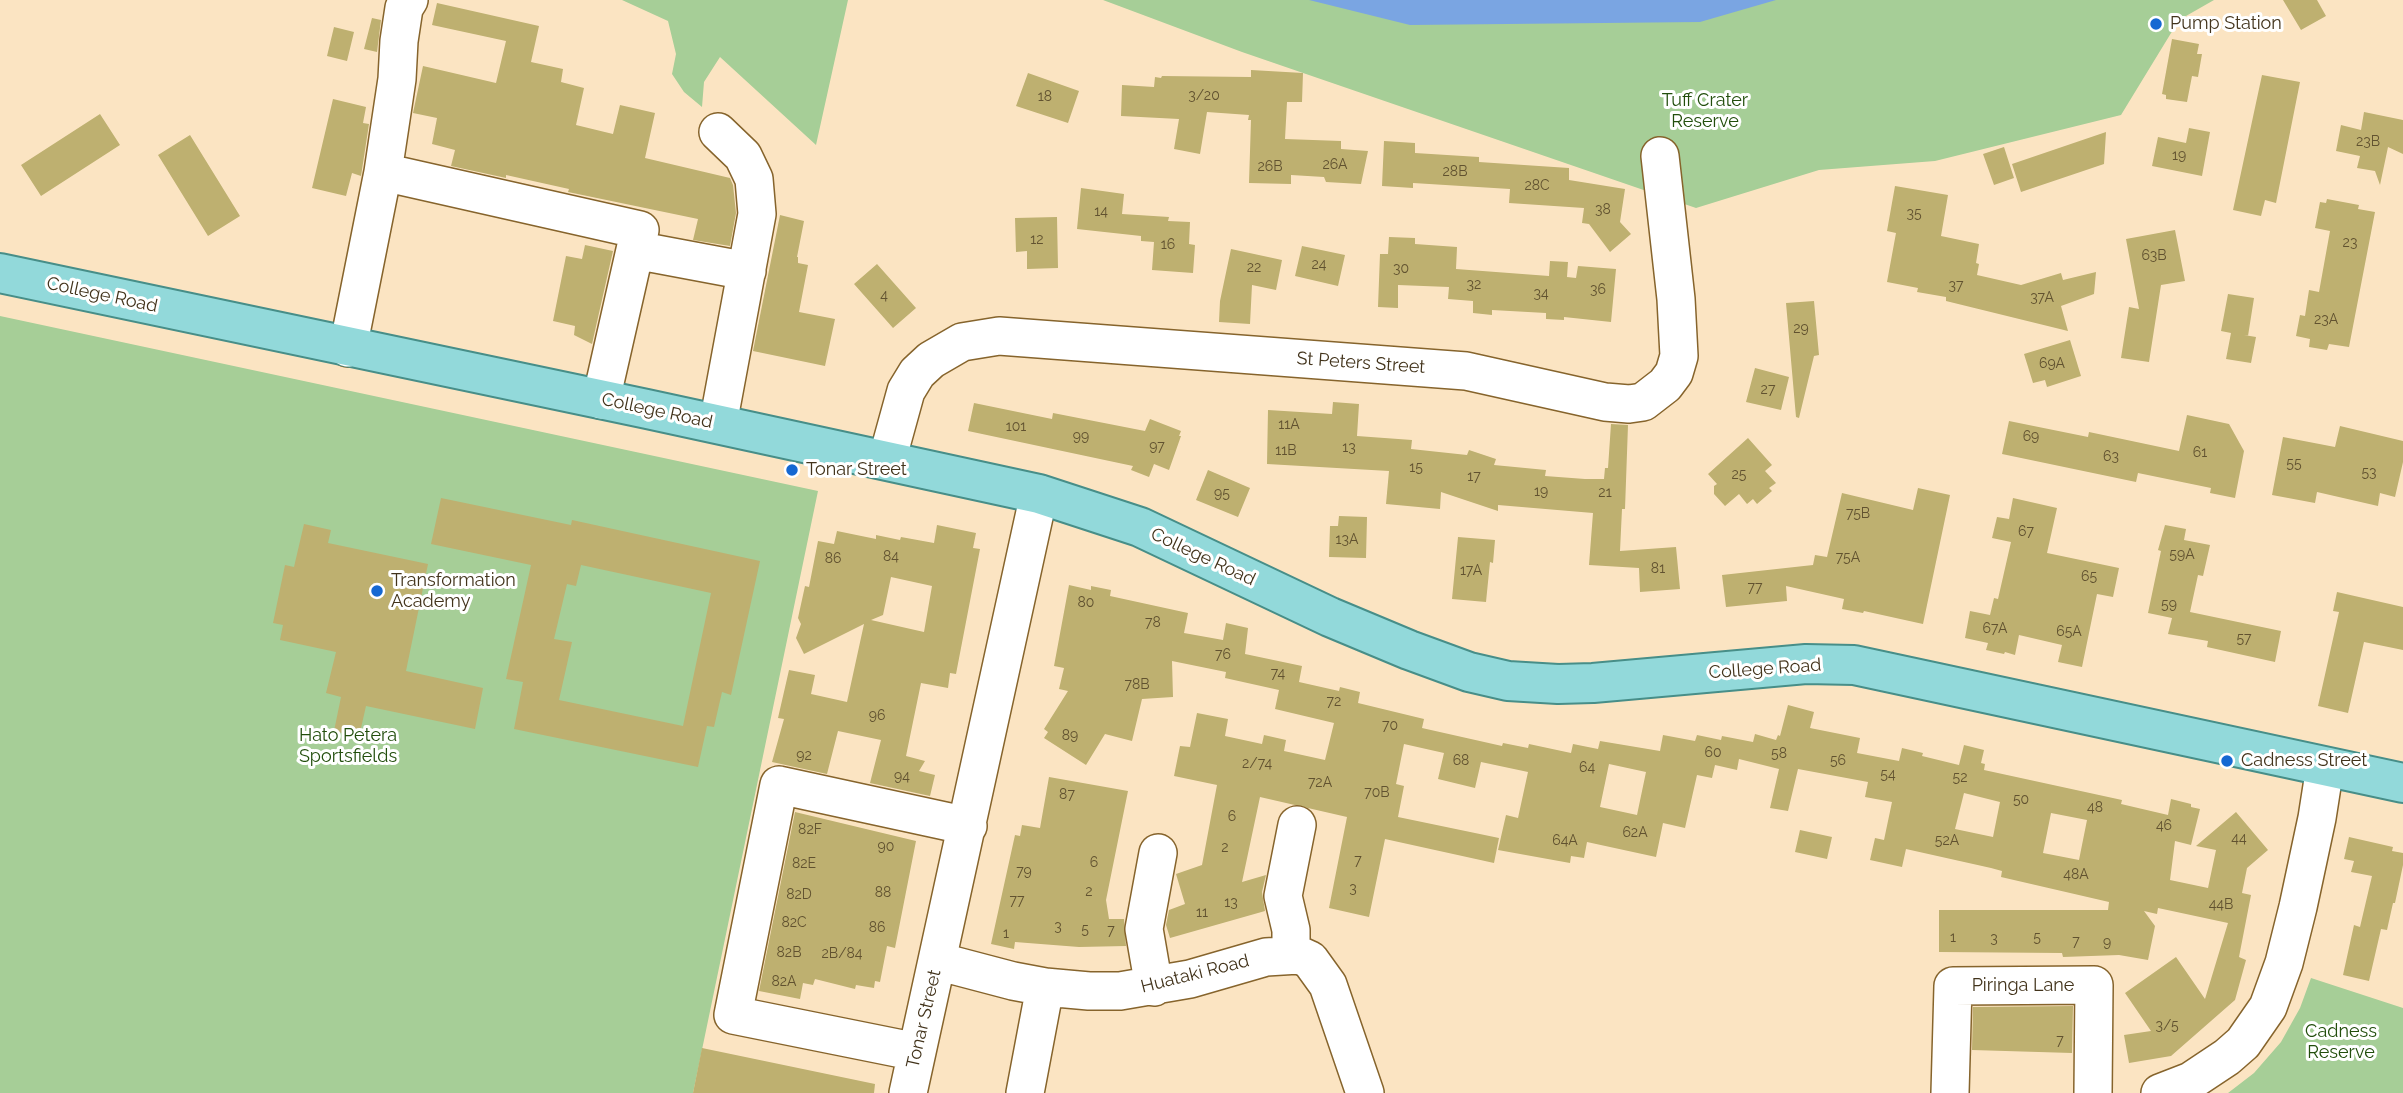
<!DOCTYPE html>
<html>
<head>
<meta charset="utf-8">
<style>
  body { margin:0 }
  canvas { display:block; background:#fbe4c2 }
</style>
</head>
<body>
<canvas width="2403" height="1093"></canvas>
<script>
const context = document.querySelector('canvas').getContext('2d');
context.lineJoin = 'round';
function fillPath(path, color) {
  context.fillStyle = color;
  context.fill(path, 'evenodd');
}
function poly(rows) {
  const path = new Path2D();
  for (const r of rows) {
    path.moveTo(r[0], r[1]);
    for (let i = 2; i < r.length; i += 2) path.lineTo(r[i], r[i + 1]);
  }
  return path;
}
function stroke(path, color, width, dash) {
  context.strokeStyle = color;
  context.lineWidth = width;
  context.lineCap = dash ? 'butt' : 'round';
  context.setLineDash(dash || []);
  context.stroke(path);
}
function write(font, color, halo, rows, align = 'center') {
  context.font = font + ' Raleway,sans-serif';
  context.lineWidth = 6;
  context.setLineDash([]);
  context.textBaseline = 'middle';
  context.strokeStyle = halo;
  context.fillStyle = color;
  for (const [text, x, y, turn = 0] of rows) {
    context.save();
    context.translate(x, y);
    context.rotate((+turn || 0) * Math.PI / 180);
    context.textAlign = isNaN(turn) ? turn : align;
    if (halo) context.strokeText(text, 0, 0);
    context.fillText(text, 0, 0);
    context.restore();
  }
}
fillPath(poly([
  [622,0,848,0,816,145,720,57,704,82,702,107,684,92,672,74,676,54,668,21],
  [1103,0,2214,0,2179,20,2121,115,1935,161,1819,170,1696,208,1242,52],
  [0,316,818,491,693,1093,0,1093],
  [2311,978,2403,1008,2403,1093,2228,1093,2254,1073,2281,1042,2300,1008]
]), '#a6ce97');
fillPath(poly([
  [1309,0,1776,0,1700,22,1410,25]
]), '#7aa5e2');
fillPath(poly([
  [2283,0,2317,0,2326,16,2301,30],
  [437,3,539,26,531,62,563,69,561,82,584,88,576,125,613,134,620,105,655,113,645,158,730,178,733,185,736,213,730,246,693,240,698,219,568,192,569,189,506,175,506,178,451,166,455,150,432,144,437,118,413,113,423,66,496,83,506,41,432,25],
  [372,18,381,20,377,52,364,49],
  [334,27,354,32,347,61,327,56],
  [2172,39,2199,44,2197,54,2202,54,2198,77,2192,76,2187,102,2166,99,2166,95,2162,94],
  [1251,70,1303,73,1302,102,1287,102,1285,139,1341,141,1341,149,1368,151,1361,184,1326,182,1324,177,1291,175,1291,184,1249,183,1251,120,1248,120,1249,115,1207,112,1200,154,1174,149,1179,119,1121,116,1122,85,1154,87,1155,77,1161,78,1162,76,1251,77],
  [1028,73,1079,91,1068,123,1016,106],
  [2262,75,2300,82,2276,203,2265,200,2261,216,2233,210],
  [333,99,366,107,363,123,369,124,361,176,352,173,346,196,312,188],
  [2364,112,2403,120,2403,154,2388,147,2380,185,2375,171,2357,168,2360,156,2336,151,2341,125,2361,130],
  [100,114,120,145,41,196,21,165],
  [2189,128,2210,132,2202,176,2152,166,2158,137,2186,143],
  [2106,132,2104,164,2021,192,2012,164],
  [190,135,240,216,208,236,158,155],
  [1384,141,1415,143,1415,153,1479,157,1479,162,1569,168,1569,180,1625,189,1620,222,1631,234,1610,252,1589,224,1582,223,1584,208,1509,203,1510,189,1413,183,1413,188,1382,186],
  [2004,147,2014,178,1994,185,1983,154],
  [1895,186,1948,195,1941,236,1979,244,1976,263,1979,264,1977,275,2021,285,2061,273,2063,280,2096,272,2094,294,2061,306,2068,331,1946,301,1946,297,1917,292,1918,288,1887,282,1896,233,1887,231],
  [1081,188,1124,194,1122,214,1169,217,1168,221,1190,222,1189,244,1195,245,1193,273,1152,270,1154,242,1141,241,1141,236,1077,229],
  [2327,199,2359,205,2358,209,2375,212,2349,347,2329,344,2327,350,2309,347,2310,339,2296,336,2300,315,2305,316,2309,290,2319,292,2330,231,2315,228,2320,202,2326,203],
  [780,215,804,221,797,257,798,257,798,263,808,265,799,312,835,319,825,366,753,351],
  [1057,217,1058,268,1027,269,1027,251,1016,252,1015,218],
  [2175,230,2185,281,2161,285,2149,362,2121,358,2129,307,2139,309,2126,239],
  [1389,237,1415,238,1415,244,1457,247,1456,269,1549,276,1550,261,1568,262,1567,277,1576,278,1578,266,1616,269,1611,322,1564,317,1564,320,1546,319,1546,313,1492,310,1492,315,1473,313,1473,301,1448,299,1449,287,1398,285,1398,308,1378,307,1380,254,1388,254],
  [585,245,613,251,592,344,574,335,575,326,553,321,566,256,582,259],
  [1302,246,1345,255,1338,286,1295,276],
  [1231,249,1282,260,1276,290,1252,285,1250,324,1219,322,1220,301],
  [877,264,916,308,893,328,854,284],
  [2228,294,2254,298,2248,336,2244,335,2256,337,2251,363,2226,359,2231,333,2221,331],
  [1814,301,1819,355,1814,356,1799,418,1796,417,1786,303],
  [2070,340,2081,376,2047,387,2045,380,2033,383,2024,354],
  [1755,368,1789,377,1781,410,1746,402],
  [1333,402,1359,404,1357,436,1412,440,1411,449,1467,455,1469,450,1496,459,1494,465,1546,470,1545,476,1585,479,1604,479,1605,468,1608,468,1611,424,1628,425,1625,509,1622,509,1620,551,1676,547,1680,589,1640,592,1639,568,1589,565,1593,513,1498,505,1498,511,1441,492,1440,509,1386,504,1389,471,1267,464,1268,410,1332,414],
  [974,403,1052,419,1053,413,1145,431,1150,419,1181,431,1179,436,1181,436,1169,470,1154,464,1149,477,1131,470,1133,466,968,431],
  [2187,415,2229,424,2244,451,2235,498,2210,493,2211,488,2138,473,2136,482,2002,454,2009,421,2088,437,2089,432,2179,451],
  [2340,426,2403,441,2403,462,2395,497,2380,493,2378,506,2317,492,2315,503,2272,495,2283,437,2335,447],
  [1748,438,1772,465,1765,471,1776,483,1769,488,1772,491,1757,504,1753,499,1747,504,1739,494,1725,506,1714,494,1714,486,1717,484,1708,474],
  [1208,470,1250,488,1238,517,1196,500],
  [1918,488,1950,495,1923,624,1864,611,1863,613,1842,609,1844,599,1786,586,1787,601,1726,607,1722,575,1813,565,1815,555,1827,557,1842,493,1913,510],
  [441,498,571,525,572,520,760,561,731,695,722,692,714,727,707,726,698,767,514,729,523,682,506,679,531,565,431,544],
  [581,565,711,593,683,726,559,700,572,642,554,639,567,584,576,586],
  [2013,498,2057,508,2047,553,2119,568,2113,597,2097,594,2082,667,2058,662,2062,645,2019,635,2015,655,2005,652,2004,654,1986,650,1988,643,1965,638,1970,611,1990,615,1994,598,1998,599,2011,542,1992,538,1997,517,2009,519],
  [1339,516,1367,517,1366,558,1329,557,1330,526,1338,526],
  [304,524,331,530,328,543,428,564,406,671,483,688,475,729,366,706,359,737,334,731,341,697,326,693,336,652,280,640,283,625,273,623,285,565,294,567],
  [937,525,976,533,973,548,980,549,956,674,950,673,948,688,921,683,906,756,925,761,919,771,935,775,930,796,870,783,881,740,838,731,827,774,772,762,784,719,778,718,789,670,815,675,811,694,847,702,864,624,804,654,796,638,801,624,798,618,805,586,809,587,818,541,834,544,837,531,876,539,876,535,900,540,901,537,934,543],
  [891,577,932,586,924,632,871,620,883,615],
  [2165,525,2186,529,2184,540,2210,545,2203,576,2198,575,2190,612,2281,631,2275,662,2207,647,2208,641,2168,634,2172,618,2148,613,2161,551,2158,550],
  [1458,537,1495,540,1493,563,1490,562,1486,602,1452,599],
  [1069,585,1091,590,1091,586,1111,590,1110,596,1188,613,1184,633,1223,640,1226,623,1248,628,1245,654,1302,666,1299,682,1339,691,1340,687,1360,692,1358,703,1424,719,1422,728,1502,746,1503,743,1528,748,1529,744,1571,753,1573,744,1598,749,1600,741,1660,751,1663,735,1695,741,1697,735,1721,740,1722,736,1753,742,1755,734,1776,740,1778,735,1780,736,1788,705,1814,712,1810,728,1860,738,1857,753,1899,761,1902,748,1923,753,1922,756,1959,765,1964,745,1984,750,1981,763,1985,764,1984,770,2122,800,2121,804,2168,815,2171,799,2191,804,2191,807,2200,809,2191,845,2175,841,2170,880,2208,888,2216,850,2196,846,2236,812,2268,850,2247,868,2242,893,2251,895,2239,957,2246,960,2235,1000,2171,1056,2129,1063,2124,1035,2151,1031,2125,993,2176,957,2205,999,2228,923,2158,908,2157,914,2144,911,2155,926,2148,960,2119,955,2063,957,2062,953,1939,952,1939,910,2108,910,2109,902,2001,877,2002,871,1991,868,1906,849,1902,867,1870,860,1875,838,1884,840,1892,802,1865,797,1868,782,1798,769,1788,811,1770,808,1779,769,1739,759,1737,770,1715,765,1712,778,1697,775,1685,828,1663,823,1656,857,1587,842,1584,858,1571,856,1570,863,1498,850,1506,815,1518,818,1528,772,1481,762,1475,788,1438,779,1444,753,1404,744,1396,784,1404,786,1398,817,1499,838,1494,863,1385,839,1369,917,1329,908,1347,817,1260,797,1242,882,1266,875,1262,892,1265,911,1170,938,1166,925,1169,910,1185,904,1176,874,1202,865,1217,785,1174,776,1180,746,1190,747,1197,713,1228,719,1225,736,1262,744,1264,735,1286,740,1284,751,1325,760,1334,723,1275,709,1279,690,1225,678,1226,672,1172,661,1173,697,1142,699,1132,741,1105,734,1086,765,1044,738,1048,732,1044,729,1068,691,1059,689,1064,668,1054,666],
  [1609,764,1646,772,1637,815,1600,807],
  [1964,793,2000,802,1993,837,1955,829],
  [2051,813,2087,820,2079,860,2043,853],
  [2337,592,2403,607,2403,650,2364,642,2348,713,2318,706,2339,612,2333,611],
  [1049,777,1128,791,1106,900,1109,919,1124,919,1126,946,1079,947,1015,942,1014,949,991,944,1015,835,1020,836,1022,825,1040,828],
  [795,812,916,841,895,948,887,946,880,982,875,981,874,988,856,985,855,989,815,979,813,985,803,983,800,999,759,991],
  [1800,830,1832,837,1827,859,1795,852],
  [2349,837,2393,847,2392,851,2403,853,2403,865,2395,903,2393,903,2387,930,2381,929,2369,981,2343,975,2354,925,2360,927,2372,876,2351,872,2354,861,2344,859],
  [2073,1006,2072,1053,1972,1050,1973,1007],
  [702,1048,875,1084,874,1093,693,1093]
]), '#beb070');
const minor = poly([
  [718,132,743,156,754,179,757,214,718,424],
  [383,172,640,230,635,250,747,271],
  [348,348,383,172,397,79,399,41,404,8,409,0],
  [601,400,635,250],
  [887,460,906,391,917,373,931,360,962,342,999,336,1466,371,1605,402,1629,404,1643,402,1665,385,1674,373,1679,356,1676,299,1660,156],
  [1291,954,1291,930,1283,896,1297,825],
  [937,961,1013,981,1045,987,1089,991,1120,991,1190,979,1266,957,1299,955,1310,960,1328,985,1365,1093],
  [1154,987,1144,929,1158,853],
  [917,1052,733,1015,779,785,968,826],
  [908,1093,1039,494],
  [1025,1093,1045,987],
  [1950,1093,1953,986,2094,985,2093,1093],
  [2160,1093,2191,1081,2227,1057,2243,1043,2268,1007,2284,963,2298,907,2317,818,2325,767]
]);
const major = poly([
  [0,273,647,409,1039,494,1140,527,1330,617,1409,650,1469,672,1508,681,1558,684,1593,683,1806,664,1854,665,2403,783]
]);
stroke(minor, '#86642c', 40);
stroke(major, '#478e88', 42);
stroke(minor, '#fff', 37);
stroke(major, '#92d9da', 38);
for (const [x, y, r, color] of [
  [2156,24,7,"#1568d2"],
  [792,470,7,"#1568d2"],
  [377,591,7,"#1568d2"],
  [2227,761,7,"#1568d2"]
]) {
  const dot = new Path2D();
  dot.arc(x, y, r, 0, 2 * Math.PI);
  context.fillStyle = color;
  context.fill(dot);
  stroke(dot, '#fff', 2.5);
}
write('14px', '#615230', null, [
  ["3/20",1204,96],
  ["18",1045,97],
  ["23B",2368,142],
  ["19",2179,156],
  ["26A",1335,165],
  ["26B",1270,167],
  ["28B",1455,172],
  ["28C",1537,186],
  ["38",1603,210],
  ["14",1101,212],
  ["35",1914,214],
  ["12",1037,240],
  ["23",2350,243],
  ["16",1168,245],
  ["63B",2154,256],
  ["24",1319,265],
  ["22",1254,268],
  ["30",1401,269],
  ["32",1474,285],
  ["37",1956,286],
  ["36",1598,290],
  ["34",1541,294],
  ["4",884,296],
  ["37A",2042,298],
  ["23A",2326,320],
  ["29",1801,329],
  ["69A",2052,364],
  ["27",1768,390],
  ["11A",1289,425],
  ["101",1016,427],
  ["99",1081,437],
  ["69",2031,437],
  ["97",1157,447],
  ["13",1349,448],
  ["11B",1286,451],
  ["61",2200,453],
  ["63",2111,457],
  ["55",2294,464],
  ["15",1416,468],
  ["53",2369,473],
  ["25",1739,475],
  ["17",1474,477],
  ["19",1541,492],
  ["21",1605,493],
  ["95",1222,494],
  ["75B",1858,514],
  ["67",2026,532],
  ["13A",1347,540],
  ["59A",2182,555],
  ["84",891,557],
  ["75A",1848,558],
  ["86",833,559],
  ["81",1658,569],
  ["17A",1471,571],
  ["65",2089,577],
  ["77",1755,588],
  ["80",1086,603],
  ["59",2169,605],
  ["78",1153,623],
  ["67A",1995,629],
  ["65A",2069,632],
  ["57",2244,639],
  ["76",1223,655],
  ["74",1278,674],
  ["78B",1137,685],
  ["72",1334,702],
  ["96",877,716],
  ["70",1390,726],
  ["89",1070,736],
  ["60",1713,753],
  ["58",1779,754],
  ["92",804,756],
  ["68",1461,761],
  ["56",1838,761],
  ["2/74",1257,764],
  ["64",1587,768],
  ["54",1888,775],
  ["94",902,777],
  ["52",1960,778],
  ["72A",1320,783],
  ["70B",1377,793],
  ["87",1067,795],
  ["50",2021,800],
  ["48",2095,808],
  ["6",1232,817],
  ["46",2164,826],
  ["82F",810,830],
  ["62A",1635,833],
  ["44",2239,839],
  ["64A",1565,841],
  ["52A",1947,841],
  ["90",886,847],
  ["2",1225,848],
  ["7",1358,861],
  ["6",1094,863],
  ["82E",804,864],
  ["79",1024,872],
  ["48A",2076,875],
  ["3",1353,889],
  ["2",1089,892],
  ["88",883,893],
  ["82D",799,895],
  ["77",1017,901],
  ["13",1231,903],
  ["44B",2221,905],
  ["11",1202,913],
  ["82C",794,923],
  ["3",1058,927],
  ["86",877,928],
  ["5",1085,930],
  ["7",1111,931],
  ["1",1006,934],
  ["1",1953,938],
  ["5",2037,938],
  ["3",1994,939],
  ["7",2076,942],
  ["9",2107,943],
  ["82B",789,953],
  ["2B/84",842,954],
  ["82A",784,982],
  ["3/5",2167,1026],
  ["7",2060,1041]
]);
write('18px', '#42331b', '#fff', [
  ["Pump Station",2170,24],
  ["Tonar Street",806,470],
  ["Transformation",391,581],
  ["Academy",391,602],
  ["Cadness Street",2241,761]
], 'left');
write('18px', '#224e0c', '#fff', [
  ["Tuff Crater",1705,101],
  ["Reserve",1705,122],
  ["Hato Petera",348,736],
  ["Sportsfields",348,757],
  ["Cadness",2341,1032],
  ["Reserve",2341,1053]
]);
write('18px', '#42331b', '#fff', [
  ["College Road",102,295,12],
  ["St Peters Street",1361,363,4],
  ["College Road",657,411,12],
  ["College Road",1203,557,25],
  ["College Road",1765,669,-4],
  ["Huataki Road",1195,974,-14],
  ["Piringa Lane",2023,986],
  ["Tonar Street",924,1019,-77]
]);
</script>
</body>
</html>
